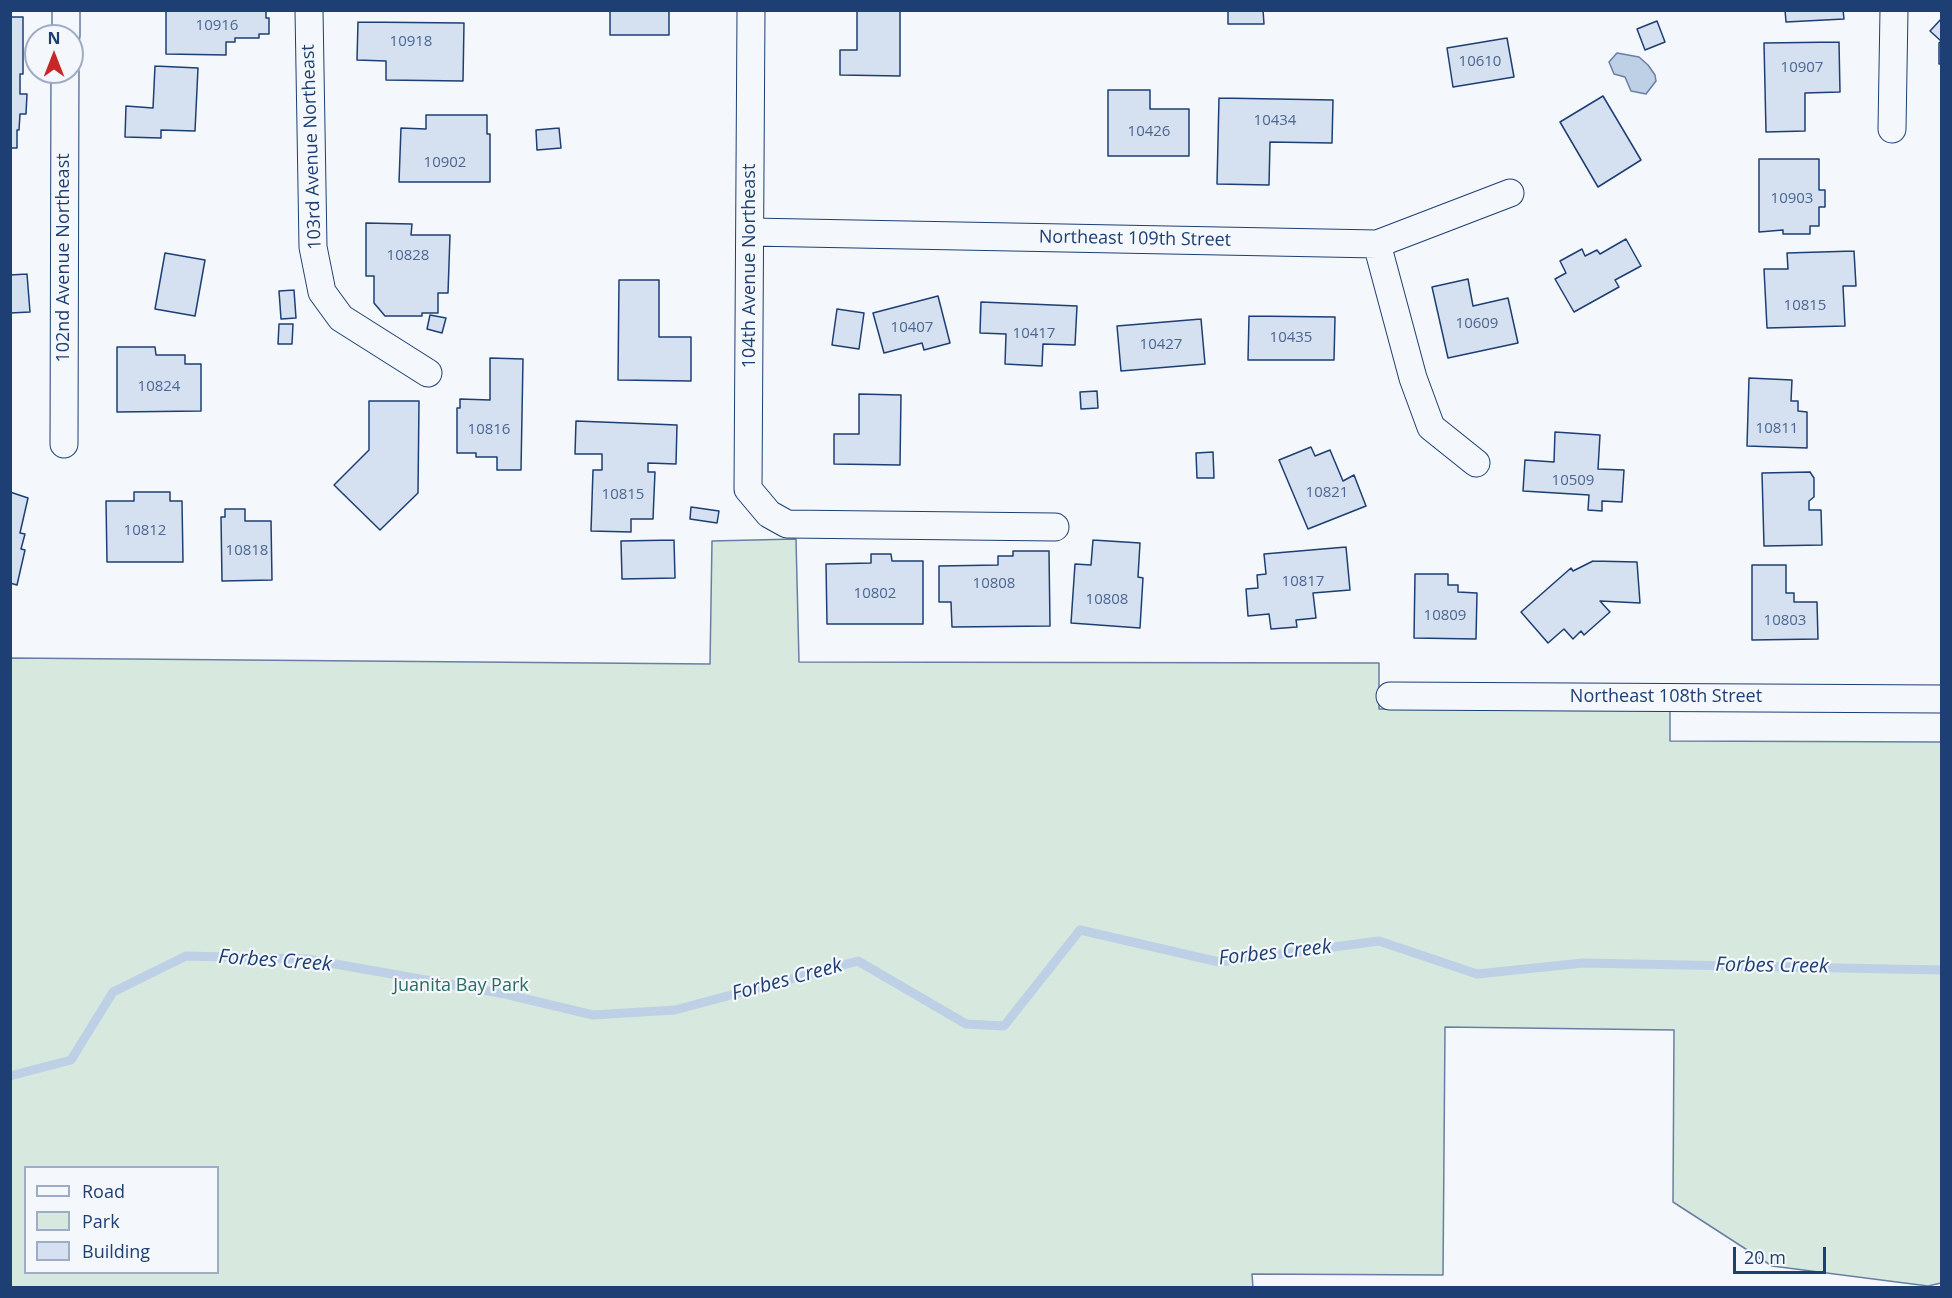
<!DOCTYPE html>
<html>
<head>
<meta charset="utf-8">
<style>
  body { margin:0 }
  #map { position:relative; width:1952px; height:1298px; overflow:hidden; background:#f4f7fb; font-family:"Open Sans",sans-serif }
  canvas { display:block }
  .frame { position:absolute; inset:0; border:12px solid #1d3f73; pointer-events:none }
  .legend { position:absolute; left:24px; top:1166px; width:195px; height:108px; box-sizing:border-box; background:#f4f7fb; border:2px solid #9eadc5; margin:0; padding:8px 10px; list-style:none; font-size:18px; color:#1d3f73 }
  .legend li { display:flex; align-items:center; gap:12px; height:30px }
  .legend b { width:30px; border:2px solid #9eadc5 }
  .north { position:absolute; left:24px; top:24px; width:60px; height:60px; box-sizing:border-box; background:#f4f7fb; border:2px solid #9eadc5; border-radius:50%; rotate:0deg; font-size:16px; font-weight:700; line-height:24px; text-align:center; color:#1d3f73 }
  .north::after { content:''; display:block; margin:auto; width:21px; height:27px; background:#c62828; clip-path:polygon(50% 0,100% 100%,50% 72%,0 100%) }
  .scale { position:absolute; left:1733px; top:1247px; width:93px; height:27px; box-sizing:border-box; border:3px solid #1d3f73; border-top:0; padding-left:8px; font-size:18px; line-height:21px; white-space:nowrap; color:#1d3f73; -webkit-text-stroke:4px #f4f7fb; paint-order:stroke }
</style>
</head>
<body>
<div id="map">
<canvas width="1952" height="1298"></canvas>
<div class="frame"></div>
<ul class="legend">
<li><b style="height:8px;background:#f4f7fb"></b>Road</li>
<li><b style="height:16px;background:#d7e8df"></b>Park</li>
<li><b style="height:16px;background:#d5e0f0"></b>Building</li>
</ul>
<div class="north">N</div>
<div class="scale">20 m</div>
</div>
<script>
const context = document.querySelector('canvas').getContext('2d');
context.lineJoin = 'round';
function fillPath(path, color) {
  context.fillStyle = color;
  context.fill(path, 'evenodd');
}
function poly(rows) {
  const path = new Path2D();
  for (const r of rows) {
    path.moveTo(r[0], r[1]);
    for (let i = 2; i < r.length; i += 2) path.lineTo(r[i], r[i + 1]);
  }
  return path;
}
function stroke(path, color, width, dash) {
  context.strokeStyle = color;
  context.lineWidth = width;
  context.lineCap = dash ? 'butt' : 'round';
  context.setLineDash(dash || []);
  context.stroke(path);
}
function write(font, color, halo, rows, align = 'center') {
  context.font = font + ' "Open Sans",sans-serif';
  context.lineWidth = 4.5;
  context.setLineDash([]);
  context.textBaseline = 'middle';
  context.strokeStyle = halo;
  context.fillStyle = color;
  for (const [text, x, y, turn = 0] of rows) {
    context.save();
    context.translate(x, y);
    context.rotate((+turn || 0) * Math.PI / 180);
    context.textAlign = isNaN(turn) ? turn : align;
    if (halo) context.strokeText(text, 0, 0);
    context.fillText(text, 0, 0);
    context.restore();
  }
}
const green = poly([
  [796,539,799,662,1379,663,1379,709,1670,709,1670,741,1941,742,1941,1283,1928,1286,1772,1266,1673,1202,1674,1030,1445,1027,1443,1275,1252,1274,1253,1288,11,1288,11,658,710,664,712,541,796,539],
  [26,1168,218,1168,218,1272,26,1272,26,1168]
]);
fillPath(green, '#d7e8df');
stroke(green, '#687fa3', 1.5);
const water = poly([
  [1617,53,1639,57,1648,65,1655,75,1656,81,1646,94,1631,91,1625,77,1614,74,1609,62,1617,53]
]);
fillPath(water, '#bed0e5');
stroke(water, '#687fa3', 1.5);
stroke(poly([
  [10,1076,71,1060,113,992,186,956,307,959,505,994,593,1015,675,1010,858,961,966,1024,1004,1026,1080,930,1219,962,1379,941,1477,974,1583,963,1942,970]
]), '#bed0e5', 9);
const building = poly([
  [166,10,266,10,266,18,269,18,269,34,259,34,259,38,235,38,235,42,226,42,226,55,166,54,166,10],
  [610,10,669,10,669,35,610,35,610,10],
  [857,10,900,10,900,76,840,75,840,50,857,50,857,10],
  [1228,10,1263,10,1264,24,1228,24,1228,10],
  [1785,10,1843,10,1844,19,1786,22,1785,10],
  [10,17,23,17,23,74,20,74,20,94,27,94,26,114,20,114,19,130,17,130,17,148,10,148,10,17],
  [1942,18,1942,64,1939,64,1939,43,1941,41,1930,31,1942,18],
  [1657,21,1665,42,1645,50,1637,29,1657,21],
  [358,22,464,23,463,81,386,80,386,61,357,60,358,22],
  [1507,38,1514,77,1453,87,1447,48,1507,38],
  [1839,42,1840,92,1805,93,1805,131,1766,132,1764,43,1839,42],
  [155,66,198,68,195,131,161,130,161,138,125,137,126,106,153,108,155,66],
  [1108,90,1150,90,1150,109,1189,109,1189,156,1108,156,1108,90],
  [1603,96,1641,160,1598,187,1560,122,1603,96],
  [1219,98,1333,100,1332,143,1270,142,1269,185,1217,184,1219,98],
  [426,115,487,115,487,134,490,134,490,182,399,182,401,128,426,129,426,115],
  [559,128,561,148,537,150,536,130,559,128],
  [1759,159,1819,159,1819,190,1825,190,1825,207,1819,207,1819,226,1810,226,1810,234,1783,234,1783,230,1759,232,1759,159],
  [366,223,412,224,411,235,450,235,448,293,438,293,438,313,422,313,422,316,385,316,374,303,374,276,366,276,366,223],
  [1626,239,1641,266,1615,280,1619,287,1574,312,1555,279,1566,273,1560,261,1582,249,1585,256,1597,250,1600,254,1626,239],
  [1854,251,1856,286,1843,286,1845,326,1767,328,1764,269,1788,269,1787,253,1854,251],
  [165,253,205,260,195,316,155,309,165,253],
  [27,274,30,312,10,313,10,275,27,274],
  [1468,279,1473,306,1508,298,1518,343,1448,358,1432,287,1468,279],
  [619,280,659,280,659,337,691,337,691,381,618,380,619,280],
  [294,290,296,318,281,319,279,291,294,290],
  [938,296,950,343,924,350,922,343,884,353,873,313,938,296],
  [981,302,1077,306,1075,345,1043,344,1042,366,1005,364,1006,334,980,333,981,302],
  [837,309,864,313,859,349,832,345,837,309],
  [430,315,446,318,442,333,427,329,430,315],
  [1249,316,1335,317,1334,360,1248,360,1249,316],
  [1201,319,1205,364,1121,371,1117,326,1201,319],
  [279,324,293,324,292,344,278,344,279,324],
  [117,347,155,347,156,355,185,355,185,364,201,364,201,411,117,412,117,347],
  [490,358,523,359,521,470,497,470,497,457,476,457,476,453,457,453,457,408,460,408,460,399,490,400,490,358],
  [1749,378,1792,380,1791,401,1798,401,1798,411,1807,412,1807,448,1747,446,1749,378],
  [1097,391,1098,408,1081,409,1080,392,1097,391],
  [859,394,901,395,900,465,834,464,834,434,859,434,859,394],
  [369,401,419,401,418,493,380,530,334,485,369,450,369,401],
  [576,421,677,425,676,464,648,463,648,472,655,472,653,519,631,519,631,532,591,531,593,470,602,470,602,454,575,454,576,421],
  [1555,432,1600,435,1598,469,1624,470,1622,502,1602,501,1602,511,1588,510,1589,495,1523,491,1525,460,1554,462,1555,432],
  [1311,447,1315,456,1330,450,1343,481,1354,475,1366,506,1308,529,1279,460,1311,447],
  [1213,452,1214,478,1197,478,1196,453,1213,452],
  [1810,472,1814,478,1814,497,1809,501,1809,510,1821,510,1822,545,1764,546,1762,473,1810,472],
  [10,492,28,498,20,533,25,534,21,549,25,550,17,585,10,583,10,492],
  [134,492,170,492,170,501,182,501,183,562,107,562,106,501,134,501,134,492],
  [691,507,719,511,717,523,690,519,691,507],
  [225,509,245,509,245,521,271,521,272,580,222,581,221,517,225,517,225,509],
  [674,540,675,578,622,579,621,541,674,540],
  [1093,540,1140,543,1138,577,1143,578,1140,628,1071,623,1075,564,1091,565,1093,540],
  [1346,547,1350,590,1313,593,1316,618,1296,620,1297,627,1271,629,1269,614,1248,616,1246,589,1258,588,1257,575,1266,574,1264,554,1346,547],
  [1013,551,1049,551,1050,626,952,627,951,602,939,602,939,566,998,565,998,556,1013,556,1013,551],
  [871,554,891,554,892,561,923,561,923,624,827,624,826,564,871,563,871,554],
  [1593,561,1637,562,1640,603,1600,601,1610,612,1584,635,1581,631,1573,639,1564,629,1548,643,1521,612,1571,568,1573,571,1593,561],
  [1752,565,1786,565,1786,593,1794,593,1794,602,1817,602,1818,639,1752,640,1752,565],
  [1415,574,1448,574,1448,585,1458,585,1458,592,1477,593,1476,639,1414,638,1415,574]
]);
fillPath(building, '#d5e0f0');
stroke(building, '#1d3f73', 1.5);
const street = poly([
  [309,10,313,247,322,292,341,318,428,373],
  [751,10,748,489,769,514,787,524,1055,527],
  [66,36,66,10],
  [1892,129,1894,10],
  [751,232,1377,244,1510,193],
  [1377,244,1413,378,1431,427,1476,463],
  [64,444,65,72],
  [1390,696,1942,699]
]);
stroke(street, '#1d3f73', 29);
stroke(street, '#f4f7fb', 27);
write('15px', '#4b6792', null, [
  ["10916",217,26],
  ["10918",411,42],
  ["10610",1480,62],
  ["10907",1802,68],
  ["10434",1275,121],
  ["10426",1149,132],
  ["10902",445,163],
  ["10903",1792,199],
  ["10828",408,256],
  ["10815",1805,306],
  ["10609",1477,324],
  ["10407",912,328],
  ["10417",1034,334],
  ["10435",1291,338],
  ["10427",1161,345],
  ["10824",159,387],
  ["10811",1777,429],
  ["10816",489,430],
  ["10509",1573,481],
  ["10821",1327,493],
  ["10815",623,495],
  ["10812",145,531],
  ["10818",247,551],
  ["10817",1303,582],
  ["10808",994,584],
  ["10802",875,594],
  ["10808",1107,600],
  ["10809",1445,616],
  ["10803",1785,621]
]);
write('18px', '#1d3f73', '#f4f7fb', [
  ["103rd Avenue Northeast",312,147,-92],
  ["Northeast 109th Street",1135,239,1],
  ["102nd Avenue Northeast",64,258,-90],
  ["104th Avenue Northeast",750,266,-90],
  ["Northeast 108th Street",1666,697]
]);
write('18px', '#2c6c60', '#f4f7fb', [
  ["Juanita Bay Park",461,986]
]);
write('italic 20px', '#1d3f73', '#f4f7fb', [
  ["Forbes Creek",1275,953,-6],
  ["Forbes Creek",275,961,4],
  ["Forbes Creek",1772,966,1],
  ["Forbes Creek",787,980,-15]
]);
</script>
</body>
</html>
